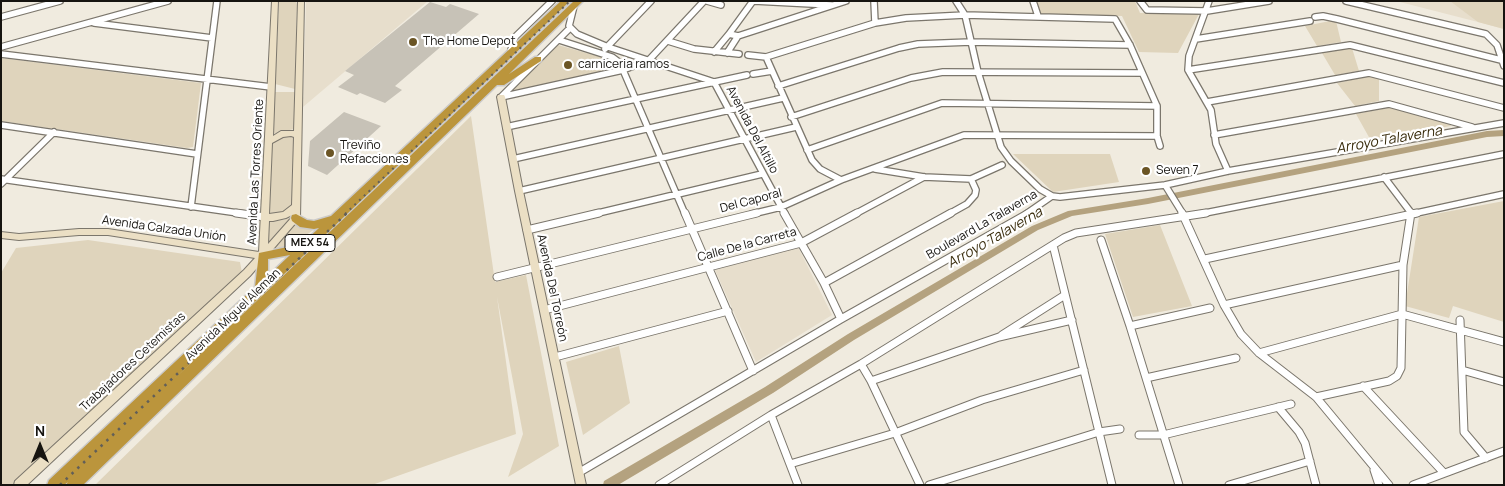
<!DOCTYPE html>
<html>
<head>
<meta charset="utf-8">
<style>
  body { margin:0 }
  #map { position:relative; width:1505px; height:486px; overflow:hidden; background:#f0ebdf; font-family:Manrope,sans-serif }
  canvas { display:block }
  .frame { position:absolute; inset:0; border:2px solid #161410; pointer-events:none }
  .north { position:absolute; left:15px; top:421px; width:50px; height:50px; -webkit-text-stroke:4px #fff; paint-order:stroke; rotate:0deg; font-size:14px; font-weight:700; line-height:20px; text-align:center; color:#161410 }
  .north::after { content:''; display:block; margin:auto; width:18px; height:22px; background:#161410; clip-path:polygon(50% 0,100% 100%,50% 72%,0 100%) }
</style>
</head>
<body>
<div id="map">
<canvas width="1505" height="486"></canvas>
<div class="frame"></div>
<div class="north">N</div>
</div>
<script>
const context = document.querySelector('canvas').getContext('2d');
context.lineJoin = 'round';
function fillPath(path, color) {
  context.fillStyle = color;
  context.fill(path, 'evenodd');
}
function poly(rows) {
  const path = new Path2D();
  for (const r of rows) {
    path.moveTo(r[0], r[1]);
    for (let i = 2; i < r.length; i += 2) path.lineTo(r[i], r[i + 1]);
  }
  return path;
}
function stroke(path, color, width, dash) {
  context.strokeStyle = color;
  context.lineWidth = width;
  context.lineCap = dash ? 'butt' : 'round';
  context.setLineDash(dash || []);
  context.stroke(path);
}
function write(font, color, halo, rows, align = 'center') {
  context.font = font + ' Manrope,sans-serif';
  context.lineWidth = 4.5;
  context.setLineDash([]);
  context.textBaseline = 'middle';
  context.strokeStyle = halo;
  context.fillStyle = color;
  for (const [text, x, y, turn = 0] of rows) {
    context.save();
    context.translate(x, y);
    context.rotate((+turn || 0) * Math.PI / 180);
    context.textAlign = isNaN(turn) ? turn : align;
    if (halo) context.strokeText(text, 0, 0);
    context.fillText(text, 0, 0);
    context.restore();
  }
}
fillPath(poly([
  [306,1,428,1,303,107],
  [1396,1,1504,1,1504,29,1478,22],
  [798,247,832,315,756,362,715,270]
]), '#e7decc');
fillPath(poly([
  [279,1,296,1,297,5,295,89,275,84],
  [1037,1,1135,1,1140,13,1199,14,1178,53,1139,52,1122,16,1041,14],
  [1450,1,1504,1,1504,29,1478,22],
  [1330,21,1336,21,1341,42,1317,46,1305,26],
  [558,45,608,59,616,70,509,92],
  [1348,47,1352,48,1359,71,1335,75,1322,53],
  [1,58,201,83,193,147,187,148,1,121],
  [1370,76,1379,79,1379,101,1355,106,1337,83],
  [274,92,295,92,294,129,273,134],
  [1392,107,1450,123,1451,126,1370,139,1356,114],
  [471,116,495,282,526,275,559,446,508,477,523,434,497,297,516,434,372,485,95,485],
  [292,136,294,137,293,208,282,215,274,215,269,213,272,142,277,138],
  [1013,154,1110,154,1119,182,1053,192],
  [1504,201,1504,322,1453,306,1449,318,1405,306,1419,217],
  [293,215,292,220,269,243,267,243,269,221,283,220],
  [295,224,299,228,316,228,290,247,269,252],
  [1160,225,1192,306,1133,317,1105,234],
  [88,240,240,262,242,273,12,485,1,485,1,273,16,248],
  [619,346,630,403,583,435,566,362]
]), '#dfd4bc');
fillPath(poly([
  [1504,130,1504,136,1487,137,1148,204,1072,216,1038,230,854,340,773,393,618,485,603,485,604,481,765,387,848,334,1032,226,1068,211,1148,198,1487,131,1504,130]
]), '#b4a27f');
fillPath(poly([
  [430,2,446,7,450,4,479,14,395,86,402,90,385,103,360,93,357,95,338,87,354,75,345,71],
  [344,112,381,126,327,175,308,166,310,141]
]), '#c7c2b7');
const streetFar1 = poly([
  [707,1,721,5],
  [754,1,831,5],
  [874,1,875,23],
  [956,1,965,15,978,72,1001,147,1011,161,1040,189,1052,196,1060,197,1165,185,1228,171,1504,123],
  [1033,1,1038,16],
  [1140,1,1147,10,1207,11,1269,1],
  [1209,1,1189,56,1188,70,1211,110,1216,144,1228,171],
  [1346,1,1486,34,1497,45,1504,66],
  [574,6,569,26,577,34,608,47,714,82,785,214],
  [1,17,60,1],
  [1315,17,1323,16,1337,19,1501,60],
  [94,23,212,38],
  [738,36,846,1],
  [738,36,729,34,753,1],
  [1196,39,1310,21],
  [559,40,612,57,620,63,685,214],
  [668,41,694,49,739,54],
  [1,47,168,1],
  [605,49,651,1],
  [714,52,729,34],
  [727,53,738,36],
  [1,54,271,87],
  [510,54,514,38,552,1],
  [748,55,766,57,875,23,906,18,965,15,1115,19,1130,45,1157,106,1157,136,1160,146],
  [766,57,812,160,820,169,841,180],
  [1188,70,1350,45,1504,83],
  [753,74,772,71],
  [778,86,899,48,918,44,971,42,1130,45],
  [501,97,623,70,649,60,704,1],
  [501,97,570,28],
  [1207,102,1369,73,1504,108],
  [791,117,911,78,943,72,1142,73],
  [1,125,197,154],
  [506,127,747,75],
  [1214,135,1389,104,1472,127],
  [807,150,942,103,1157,106],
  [513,159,783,98],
  [875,169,924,177,971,179,1002,165],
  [1384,177,1412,214],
  [1,179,245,214],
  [1,184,54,132],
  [1165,185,1183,214],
  [519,191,796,127],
  [191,207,217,1],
  [594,214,762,174],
  [752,214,781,207,841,180,964,135,1157,136],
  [855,214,924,177],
  [949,214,967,204,975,195,976,190,971,179],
  [1026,214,1052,196],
  [1200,214,1504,154],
  [1412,214,1504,194]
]);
const street = poly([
  [236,213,265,217],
  [685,213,753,371],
  [784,213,824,283,841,319],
  [1182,213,1224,305,1241,334,1259,353,1316,397,1389,485],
  [527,230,599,213],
  [1101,240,1130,326,1179,485],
  [1053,245,1112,485],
  [1205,259,1417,213],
  [497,277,757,213],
  [824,283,951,213],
  [1224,305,1403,265],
  [544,310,801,243,857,213],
  [1460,320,1464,432,1486,458],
  [1130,326,1210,308],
  [1002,335,1065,295],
  [1259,353,1402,314,1504,342],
  [555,357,728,311],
  [861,364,871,381,920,485],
  [1462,370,1504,382],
  [1146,378,1236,358],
  [871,381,999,337,1072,320],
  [1363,386,1444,473],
  [1316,397,1389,381,1397,376,1401,368,1403,265,1411,213],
  [1278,407,1299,432,1305,443,1316,485],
  [771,415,798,485],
  [1139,435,1163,435,1291,404],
  [790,464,895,433,982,400,1084,370],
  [1374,470,1379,485],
  [578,473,841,319,1029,213],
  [659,485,771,415,861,364,1064,238,1076,233,1206,213],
  [929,485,1099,432,1120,429],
  [1229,485,1310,461],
  [1413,485,1504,451]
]);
const secondary = poly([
  [272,1,278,1,273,136,281,131,294,131,298,1,304,1,300,218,250,276,27,485,14,485,15,481,244,270,255,258,108,235,79,235,19,240,1,238,1,232,19,234,79,229,108,229,259,252,272,1],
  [291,136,294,137,292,205,283,212,269,214,272,143,283,137,291,136],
  [292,215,292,217,268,244,269,221,273,221,286,218,292,215],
  [498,95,504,95,505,97,523,191,586,485,576,485,515,191,497,97,498,95]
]);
const highway = poly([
  [561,1,570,1,170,383,574,1,583,1,509,74,535,57,541,57,541,61,504,85,497,85,83,485,66,485,68,482,64,485,47,485,49,480,255,287,259,253,302,244,319,228,314,229,300,227,292,221,291,218,292,215,296,214,307,220,314,221,331,216,561,1],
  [290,255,268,276,268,259,290,255]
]);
stroke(streetFar1, '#7b766c', 8);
stroke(street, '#7b766c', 9);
stroke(secondary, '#7b766c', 2);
stroke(highway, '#cccbca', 3);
stroke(streetFar1, '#fff', 5.5);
stroke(street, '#fff', 7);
fillPath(secondary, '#ebdfc4');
fillPath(highway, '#bb953c');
stroke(poly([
  [345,214,570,1]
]), '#625f58', 2, [2, 4.5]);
stroke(poly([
  [60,485,347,213]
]), '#625f58', 2.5, [2.5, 5.5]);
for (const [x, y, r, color] of [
  [413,42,5,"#6b5525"],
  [568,65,5,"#6b5525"],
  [330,153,5,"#6b5525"],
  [1146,171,5,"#6b5525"]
]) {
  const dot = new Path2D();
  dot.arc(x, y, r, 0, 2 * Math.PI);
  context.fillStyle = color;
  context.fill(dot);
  stroke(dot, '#fff', 2);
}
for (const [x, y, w] of [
  [310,243,50]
]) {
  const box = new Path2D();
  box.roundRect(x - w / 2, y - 8.5, w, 17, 4);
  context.fillStyle = '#fff';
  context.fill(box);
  stroke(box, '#161410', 1);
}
write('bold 11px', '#161410', null, [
  ["MEX 54",310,243]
]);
write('12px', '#161410', '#fff', [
  ["The Home Depot",423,42],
  ["carniceria ramos",578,65],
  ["Treviño",340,146],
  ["Refacciones",340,160],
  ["Seven 7",1156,171]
], 'left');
write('12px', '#161410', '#fff', [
  ["Avenida Del Altillo",752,130,62],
  ["Avenida Las Torres Oriente",256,172,-87],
  ["Del Caporal",751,201,-15],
  ["Boulevard La Talaverna",982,225,-30],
  ["Avenida Calzada Unión",164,229,8],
  ["Calle De la Carreta",747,245,-15],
  ["Avenida Del Torreón",552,288,78],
  ["Avenida Miguel Alemán",233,315,-44],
  ["Trabajadores Cetemistas",133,362,-43]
]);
write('italic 14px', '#372a0a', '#fff', [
  ["Arroyo Talaverna",1389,140,-10],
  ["Arroyo Talaverna",995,238,-30]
]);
</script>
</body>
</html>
